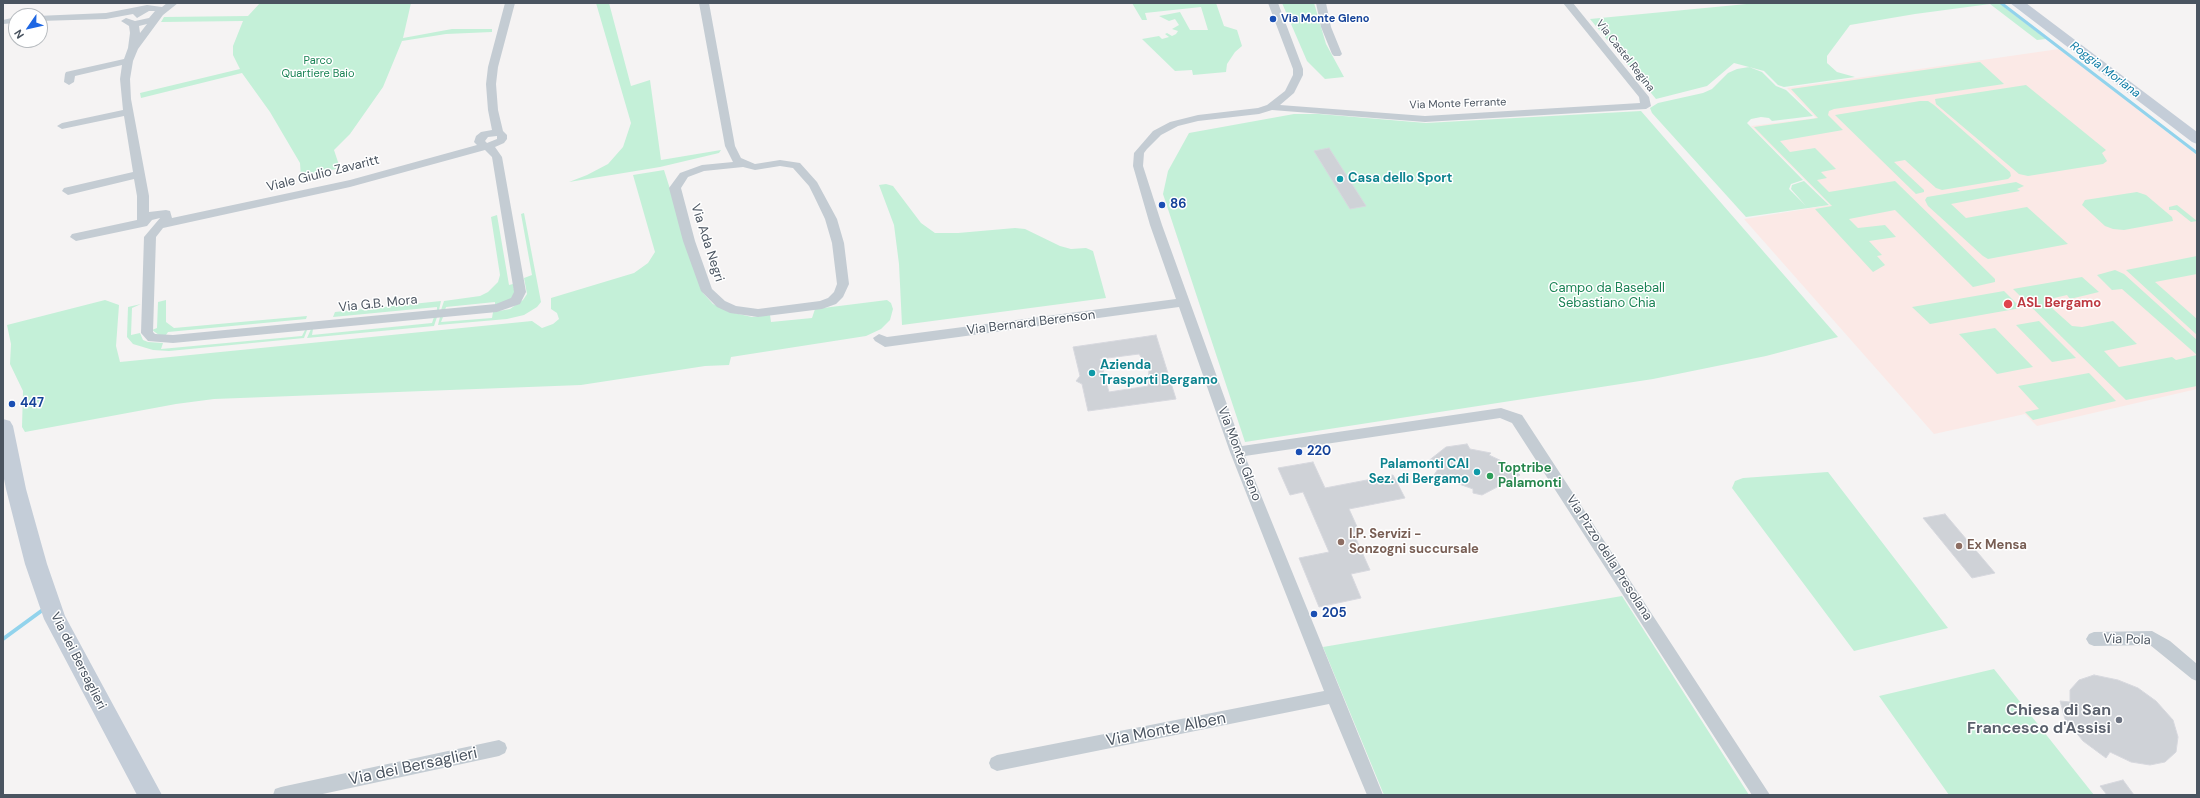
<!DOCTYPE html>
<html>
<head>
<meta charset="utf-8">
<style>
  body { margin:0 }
  #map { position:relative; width:2200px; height:798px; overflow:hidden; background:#f5f3f3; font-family:"DM Sans",sans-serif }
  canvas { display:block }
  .frame { position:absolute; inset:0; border:4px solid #4a5460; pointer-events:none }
  .north { position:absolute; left:8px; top:8px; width:40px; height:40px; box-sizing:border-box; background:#fff; border:1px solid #b7bbbf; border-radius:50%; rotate:236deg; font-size:11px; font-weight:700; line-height:16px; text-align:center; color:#4a5460 }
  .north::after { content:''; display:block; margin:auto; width:14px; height:18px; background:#1f67e3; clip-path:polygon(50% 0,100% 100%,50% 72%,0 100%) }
</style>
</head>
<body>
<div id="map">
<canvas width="2200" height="798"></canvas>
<div class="frame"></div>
<div class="north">N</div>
</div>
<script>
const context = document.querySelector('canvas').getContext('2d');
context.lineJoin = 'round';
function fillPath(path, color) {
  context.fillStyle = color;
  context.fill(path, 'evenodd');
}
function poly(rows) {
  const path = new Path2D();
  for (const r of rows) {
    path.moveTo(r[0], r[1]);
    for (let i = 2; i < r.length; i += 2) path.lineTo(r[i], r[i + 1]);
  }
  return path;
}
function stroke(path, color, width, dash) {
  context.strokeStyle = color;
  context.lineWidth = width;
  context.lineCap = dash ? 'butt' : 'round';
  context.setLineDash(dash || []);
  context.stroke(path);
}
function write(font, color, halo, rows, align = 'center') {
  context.font = font + ' "DM Sans",sans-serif';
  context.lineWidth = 3;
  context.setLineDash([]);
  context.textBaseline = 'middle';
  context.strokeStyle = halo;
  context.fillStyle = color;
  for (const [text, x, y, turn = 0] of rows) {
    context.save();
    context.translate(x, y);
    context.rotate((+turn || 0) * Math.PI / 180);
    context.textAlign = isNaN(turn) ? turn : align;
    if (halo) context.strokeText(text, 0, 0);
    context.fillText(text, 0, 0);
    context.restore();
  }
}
fillPath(poly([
  [2059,49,2197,155,2197,389,2037,426,2025,414,1934,434,1744,219,1830,205,1751,126,1816,118,1787,88]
]), '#fbe9e6');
fillPath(poly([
  [260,3,411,3,403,38,452,29,492,29,492,32,446,34,402,41,383,87,350,134,334,150,340,168,301,177,300,163,270,112,242,73,141,98,140,93,240,69,233,55,233,46,243,21,161,22,164,17,248,16],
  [596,3,609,3,631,86,650,80,661,160,721,150,719,153,660,167,569,182,587,175,608,164,623,147,631,123],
  [1132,3,1216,3,1224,26,1237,30,1242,46,1235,52,1227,64,1226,72,1193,75,1192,70,1175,71,1142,39,1159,36,1162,39,1169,37,1165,34,1167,33,1172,36,1176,34,1178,31,1172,29,1179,25,1175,19,1169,21,1159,16,1180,12,1190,30,1208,30,1201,7,1145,13,1147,20,1142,20],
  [1282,3,1314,3,1326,44,1344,77,1325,79,1307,61],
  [1757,3,1999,3,2046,39,2037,40,1990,4,1915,14,1850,25,1827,56,1827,63,1837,72,1855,77,1784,87,1778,85,1764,71,1734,63,1707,86,1656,99,1590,19],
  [1980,62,2004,84,1834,109,1829,111,1828,115,1843,130,1780,141,1790,152,1815,148,1836,169,1821,172,1827,178,1817,180,1829,192,1895,181,1995,279,1995,282,1973,287,1895,210,1849,219,1858,228,1885,225,1896,237,1869,241,1882,255,1877,256,1885,265,1873,272,1815,209,1832,206,1754,127,1818,118,1791,89],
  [1749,67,1762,72,1776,86,1786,90,1813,116,1772,121,1769,118,1761,117,1751,119,1747,123,1803,180,1791,184,1789,189,1806,206,1791,189,1792,185,1804,181,1829,205,1746,217,1652,113,1650,108,1658,103,1703,93,1712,89,1728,73,1737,69],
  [2026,85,2106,150,2102,153,2107,161,2103,164,2028,176,2019,174,1936,104,1935,99],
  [1920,101,1928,101,1934,105,2010,172,2011,176,2008,179,1942,190,1936,188,1905,160,1894,162,1924,190,1924,192,1916,194,1835,115],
  [1641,111,1838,337,1766,356,1653,379,1245,442,1163,194,1168,171,1189,133,1294,114,1319,114,1426,123],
  [664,170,703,293,713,304,730,312,752,317,770,315,771,322,812,318,815,309,887,300,891,303,893,309,890,320,881,329,866,336,731,357,729,365,705,366,581,385,214,399,176,404,25,432,22,427,23,391,10,364,11,344,7,325,105,300,119,305,116,346,120,362,532,321,542,328,553,324,559,319,557,313,551,309,551,298,634,273,648,263,655,252,633,175],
  [2016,182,2024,186,2017,189,2020,191,1951,204,1966,218,2027,207,2068,244,1988,259,1983,256,1928,206,1925,200,1927,197],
  [886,184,893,186,921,223,935,233,958,233,1015,228,1025,229,1060,246,1071,249,1086,248,1093,251,1106,298,902,325,899,264,894,225,879,185],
  [2137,192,2146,195,2172,217,2173,221,2124,230,2113,229,2105,226,2082,205,2085,200],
  [2177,205,2197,221,2191,222,2176,210,2169,210,2169,207],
  [524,213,541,302,537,307,524,315,507,319,438,325,440,317,443,317,441,322,492,318,493,312,510,309,523,300,527,294,524,278,532,275,521,214],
  [497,215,509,285,513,284,515,295,512,299,495,305,495,302,446,307,445,310,441,310,444,301,480,296,488,292,498,282,500,275,491,217],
  [2197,256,2197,274,2155,282,2197,319,2197,335,2126,270],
  [2115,270,2124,274,2197,340,2197,355,2122,289,2112,290,2097,275],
  [2082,277,2099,292,2070,299,2067,295,2050,299,2049,302,2053,309,2072,326,2082,327,2113,321,2137,344,2104,351,2119,367,2172,357,2176,360,2197,355,2197,386,2126,400,2013,289],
  [2004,291,2021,308,1930,324,1912,307],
  [166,300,166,322,174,328,307,316,306,319,168,332,166,335,159,335,152,330,157,328,158,302],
  [441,301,439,310,437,310,437,307,333,317,335,312],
  [141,304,132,308,131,335,140,333,143,340,148,342,163,343,161,349,302,336,305,330,307,330,304,338,169,351,153,350,133,344,127,337,128,307],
  [434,317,437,317,434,326,307,338,311,329,313,329,312,335,432,323],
  [2039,321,2076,358,2052,362,2016,325],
  [1995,328,2033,367,1997,374,1959,334],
  [2089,373,2116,401,2033,420,2025,412,2039,409,2018,386],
  [1828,472,1948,628,1854,651,1732,488,1735,481,1743,478],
  [1622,596,1749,795,1384,795,1323,647],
  [1994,669,2094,795,1949,795,1879,696]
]), '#c4f0d8');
stroke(poly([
  [2001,3,2197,153]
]), '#92d3ec', 3);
stroke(poly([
  [3,639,44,609]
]), '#92d3ec', 4);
const building = poly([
  [1329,148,1366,206,1350,209,1314,151,1329,148],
  [1156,335,1176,399,1088,411,1082,384,1076,381,1080,376,1073,347,1156,335],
  [1139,354,1149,369,1148,386,1109,392,1100,359,1139,354],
  [1467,444,1470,449,1491,453,1489,455,1508,464,1520,475,1482,495,1473,493,1473,489,1434,475,1438,469,1427,462,1446,447,1467,444],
  [1313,462,1325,488,1393,475,1405,498,1349,509,1359,531,1353,532,1370,570,1351,574,1361,598,1319,607,1299,558,1329,552,1303,492,1290,495,1278,468,1313,462],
  [1945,514,1995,573,1972,578,1923,518,1945,514],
  [2094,675,2118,680,2138,688,2156,701,2173,720,2178,737,2176,752,2165,762,2150,765,2131,762,2110,752,2106,758,2083,741,2065,719,2060,701,2070,702,2070,690,2079,680,2094,675],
  [2123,780,2134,795,2107,795,2100,786,2123,780]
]);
fillPath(building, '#cfd2d7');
stroke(building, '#d7d8de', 1);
fillPath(poly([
  [167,3,178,3,163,15,138,49,133,61,130,79,131,99,149,196,149,212,166,210,170,211,172,218,350,180,477,145,474,142,476,136,481,132,492,130,488,110,486,84,488,67,505,3,515,3,498,67,496,84,498,110,503,131,507,135,507,139,504,143,495,147,502,157,526,292,520,304,497,312,173,343,148,341,141,333,144,237,160,218,152,220,147,226,76,241,70,237,72,234,137,220,137,196,134,179,68,195,62,191,64,188,133,172,124,116,62,129,57,126,62,123,123,110,120,79,122,65,75,76,74,82,69,85,64,82,65,74,66,72,124,59,128,48,130,33,129,26,121,21,126,18,135,21,149,18,155,11,149,11,137,18,133,14,106,19,40,21,40,16,37,16,106,13,147,5,162,7,167,3],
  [147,24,140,33,139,26,147,24],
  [497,136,497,139,487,143,485,141,488,137,497,136],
  [485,150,492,157,514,292,511,298,496,304,173,335,155,334,153,332,156,237,163,228,350,187,485,150],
  [699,3,709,3,735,146,741,158,755,164,780,160,800,163,817,182,837,219,844,243,849,284,843,297,836,304,822,309,758,317,730,313,717,307,701,291,683,241,669,188,680,173,702,165,733,162,725,146,699,3],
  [780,166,793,168,809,186,814,196,825,219,832,243,837,284,834,292,828,298,820,301,758,309,736,306,725,301,712,289,695,241,681,188,688,177,704,171,743,167,755,170,780,166],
  [1268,3,1278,3,1303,69,1303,75,1294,93,1280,105,1425,116,1640,103,1639,97,1563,3,1573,3,1649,97,1651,106,1646,109,1425,122,1272,110,1259,114,1198,121,1178,126,1161,135,1147,149,1144,153,1143,166,1162,225,1242,446,1501,408,1522,415,1770,795,1752,795,1512,423,1500,418,1245,456,1383,795,1367,795,1329,704,997,771,991,768,989,763,991,758,997,755,1324,691,1230,452,1179,307,885,347,875,341,873,338,879,334,887,337,1176,299,1150,225,1133,166,1134,153,1153,131,1170,122,1198,115,1258,108,1267,105,1285,91,1293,75,1293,69,1268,3],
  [1316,3,1326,3,1331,27,1342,54,1340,56,1334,56,1332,54,1321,27,1316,3],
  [16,17,16,23,3,24,3,20,16,17],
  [2152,631,2170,641,2197,664,2197,681,2192,679,2150,645,2094,646,2089,644,2086,639,2089,634,2094,632,2152,631],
  [499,740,505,743,507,748,505,753,499,756,318,795,273,795,275,789,281,787,499,740]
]), '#c4ccd3');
fillPath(poly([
  [2010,3,2026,3,2197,132,2197,144,2192,142,2010,3],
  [3,419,10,421,13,426,26,489,47,564,65,616,162,795,137,795,44,619,25,564,6,489,3,474,3,419]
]), '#c4cdd8');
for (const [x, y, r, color] of [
  [1273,19,4,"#1a4fb4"],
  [1340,179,4,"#0f9aa8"],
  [1162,205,4,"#1a4fb4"],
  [2008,304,5,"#e0444e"],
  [1092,373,4,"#0f9aa8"],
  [12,404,4,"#1a4fb4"],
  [1299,452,4,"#1a4fb4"],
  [1477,472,4,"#0f9aa8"],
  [1490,476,4,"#2e9e5b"],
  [1341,542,4,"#8d6e63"],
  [1959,546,4,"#8d6e63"],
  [1314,614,4,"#1a4fb4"],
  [2119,720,4,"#6b7280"]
]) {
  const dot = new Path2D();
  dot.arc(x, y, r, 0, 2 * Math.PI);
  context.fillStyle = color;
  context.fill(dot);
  stroke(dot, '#fff', 1.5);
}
write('bold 11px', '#164399', '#fff', [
  ["Via Monte Gleno",1281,19]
], 'left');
write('11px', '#4a5460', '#fff', [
  ["Via Castel Regina",1625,56,52],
  ["Via Monte Ferrante",1458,104,-2]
]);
write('11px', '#1a8355', '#fff', [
  ["Parco",318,61],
  ["Quartiere Baio",318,74]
]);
write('italic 12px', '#0f7da6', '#fff', [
  ["Roggia Morlana",2105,70,37]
]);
write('13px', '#4a5460', '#fff', [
  ["Viale Giulio Zavaritt",323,174,-14],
  ["Via Ada Negri",707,243,72],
  ["Via G.B. Mora",378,304,-6],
  ["Via Bernard Berenson",1031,323,-7],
  ["Via Monte Gleno",1239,454,69],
  ["Via Pizzo della Presolana",1609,558,57],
  ["Via Pola",2127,640,2],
  ["Via dei Bersaglieri",78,661,63]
]);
write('bold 13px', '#0d838f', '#fff', [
  ["Casa dello Sport",1348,179],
  ["Azienda",1100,366],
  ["Trasporti Bergamo",1100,381],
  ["Palamonti CAI",1469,465,"right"],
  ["Sez. di Bergamo",1469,480,"right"]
], 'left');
write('bold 13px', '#164399', '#fff', [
  ["86",1170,205],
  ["447",20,404],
  ["220",1307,452],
  ["205",1322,614]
], 'left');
write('13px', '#1a8355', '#fff', [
  ["Campo da Baseball",1607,289],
  ["Sebastiano Chia",1607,304]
]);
write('bold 13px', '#be3a42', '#fff', [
  ["ASL Bergamo",2017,304]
], 'left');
write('bold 13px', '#27864d', '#fff', [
  ["Toptribe",1498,469],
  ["Palamonti",1498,484]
], 'left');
write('bold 13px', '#785e54', '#fff', [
  ["I.P. Servizi -",1349,535],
  ["Sonzogni succursale",1349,550],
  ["Ex Mensa",1967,546]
], 'left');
write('bold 16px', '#5b616d', '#fff', [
  ["Chiesa di San",2111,711],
  ["Francesco d'Assisi",2111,729]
], 'right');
write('16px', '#4a5460', '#fff', [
  ["Via Monte Alben",1166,730,-11],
  ["Via dei Bersaglieri",413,767,-12]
]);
</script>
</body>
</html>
